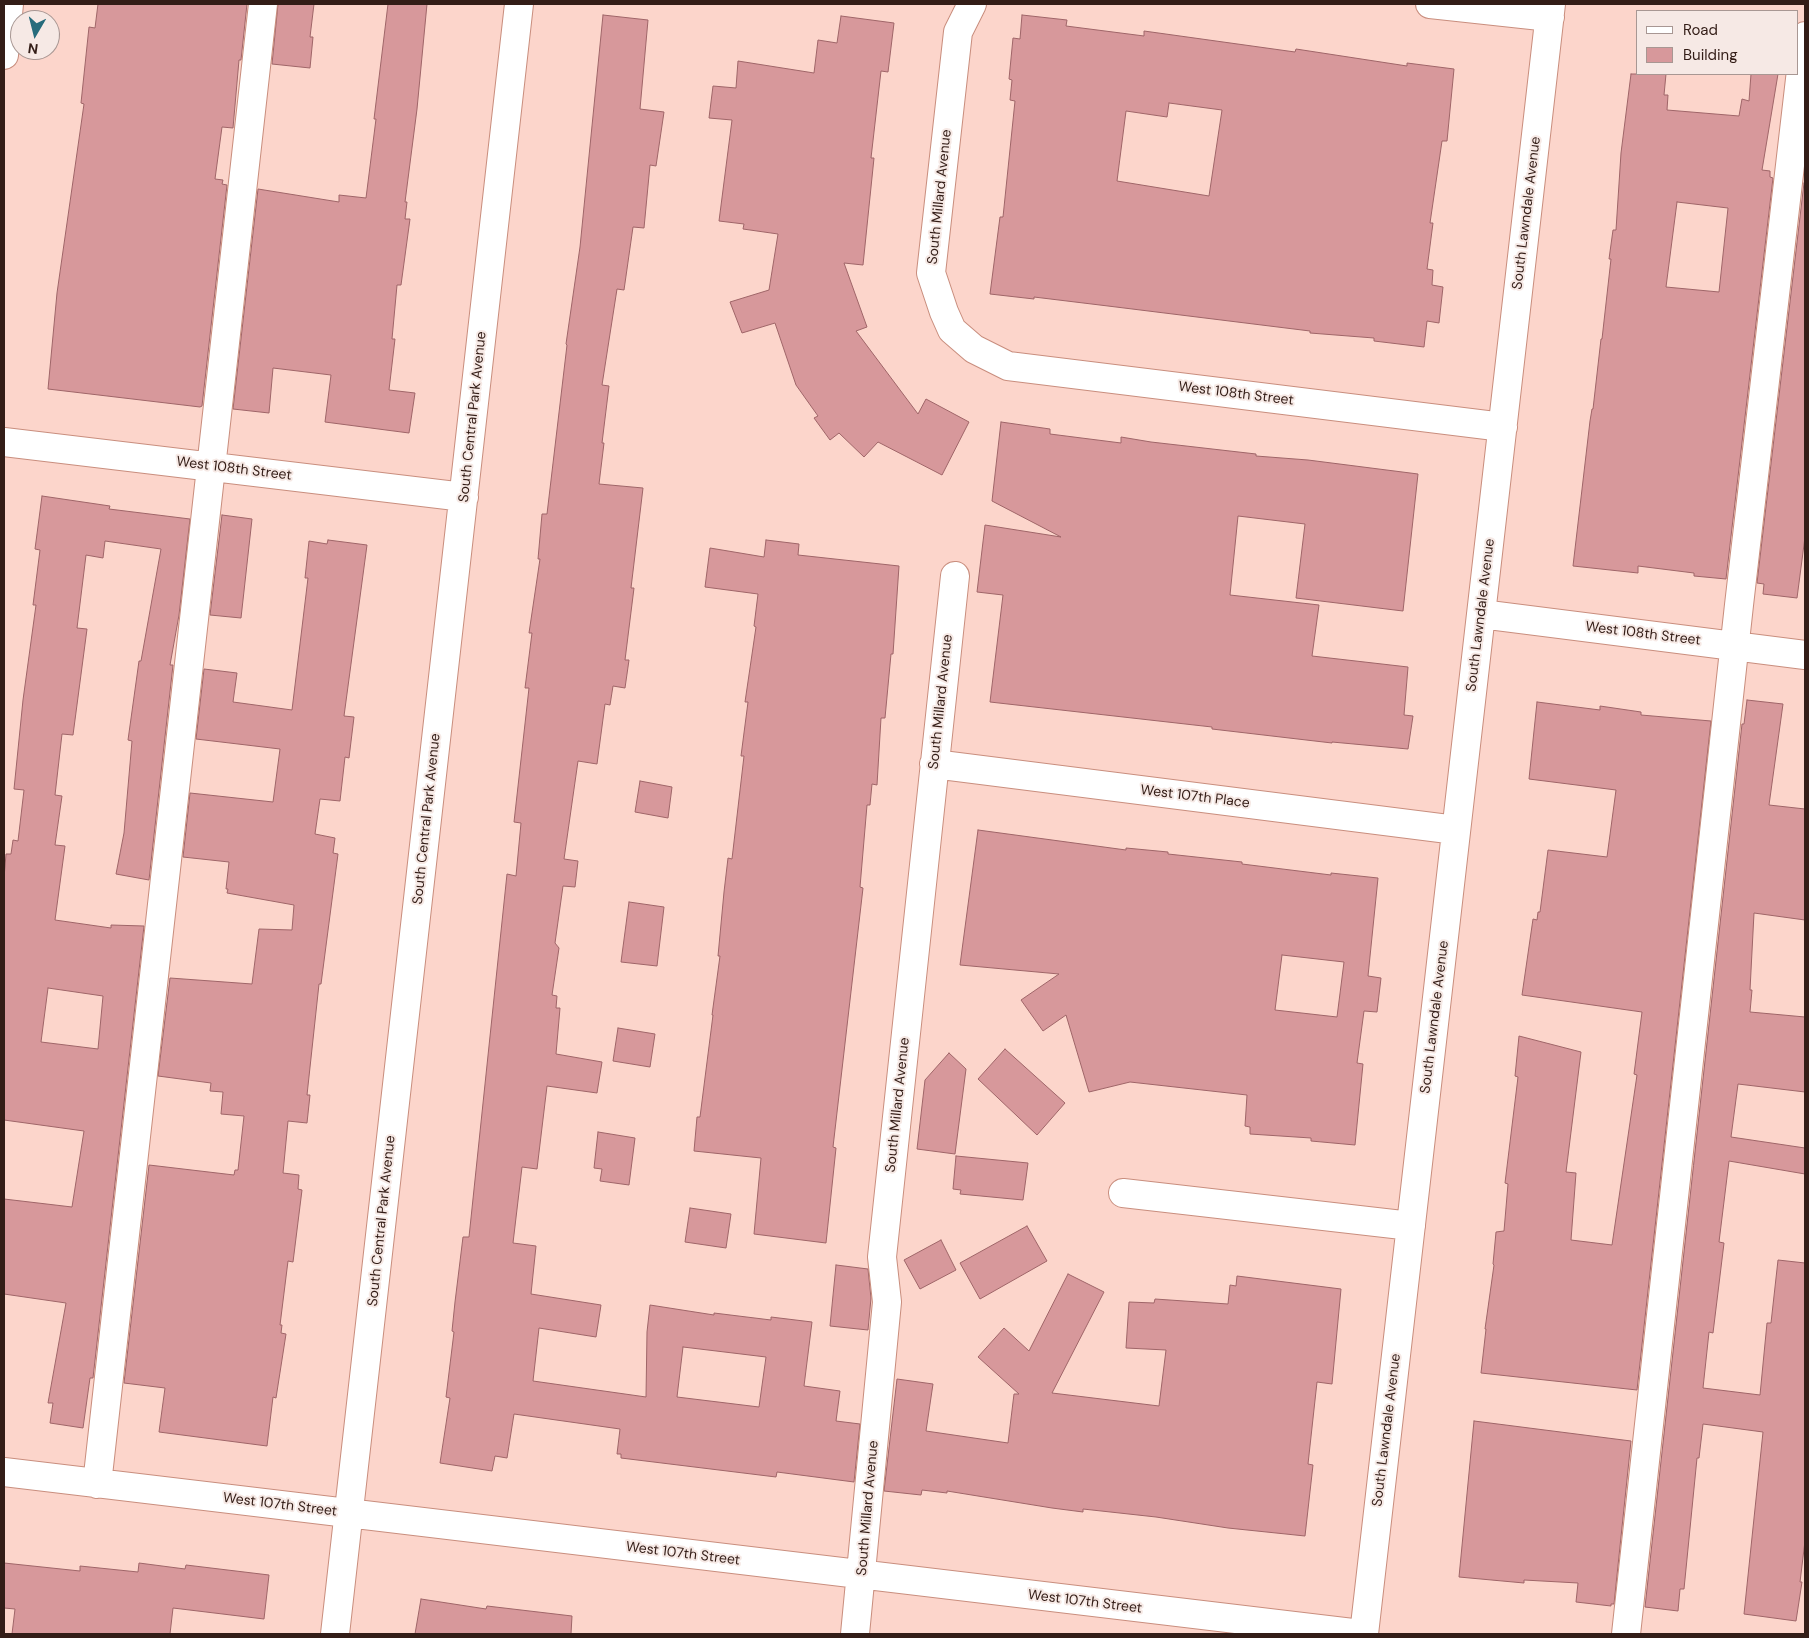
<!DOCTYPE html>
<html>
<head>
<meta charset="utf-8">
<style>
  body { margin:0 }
  #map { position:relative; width:1809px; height:1638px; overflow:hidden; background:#fcd5cb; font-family:"DM Sans",sans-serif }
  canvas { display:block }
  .frame { position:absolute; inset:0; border:5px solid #331d17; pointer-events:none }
  .legend { position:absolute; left:1636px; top:10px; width:162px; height:65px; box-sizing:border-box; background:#f6e9e5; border:1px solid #a89793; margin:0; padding:6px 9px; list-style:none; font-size:15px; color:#331d17 }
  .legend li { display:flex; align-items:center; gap:10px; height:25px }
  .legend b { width:25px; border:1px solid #a89793 }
  .north { position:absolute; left:10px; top:10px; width:50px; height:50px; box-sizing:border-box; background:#f6e9e5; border:1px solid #a89793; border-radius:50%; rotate:188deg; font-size:14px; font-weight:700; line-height:20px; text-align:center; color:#331d17 }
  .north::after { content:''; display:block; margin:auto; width:18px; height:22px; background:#276c7c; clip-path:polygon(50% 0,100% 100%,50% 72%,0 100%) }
</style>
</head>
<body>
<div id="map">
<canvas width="1809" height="1638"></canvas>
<div class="frame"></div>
<ul class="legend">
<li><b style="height:6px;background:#fff"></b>Road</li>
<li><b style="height:14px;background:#d7989b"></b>Building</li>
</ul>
<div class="north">N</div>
</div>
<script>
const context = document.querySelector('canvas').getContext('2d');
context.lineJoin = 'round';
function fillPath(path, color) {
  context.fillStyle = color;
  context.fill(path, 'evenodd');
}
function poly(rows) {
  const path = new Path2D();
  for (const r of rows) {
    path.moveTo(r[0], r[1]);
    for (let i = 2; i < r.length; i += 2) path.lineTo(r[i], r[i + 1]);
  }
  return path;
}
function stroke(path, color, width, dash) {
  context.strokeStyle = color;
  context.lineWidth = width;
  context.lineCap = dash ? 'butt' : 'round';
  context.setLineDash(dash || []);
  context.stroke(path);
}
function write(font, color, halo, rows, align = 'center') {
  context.font = font + ' "DM Sans",sans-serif';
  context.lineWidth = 4;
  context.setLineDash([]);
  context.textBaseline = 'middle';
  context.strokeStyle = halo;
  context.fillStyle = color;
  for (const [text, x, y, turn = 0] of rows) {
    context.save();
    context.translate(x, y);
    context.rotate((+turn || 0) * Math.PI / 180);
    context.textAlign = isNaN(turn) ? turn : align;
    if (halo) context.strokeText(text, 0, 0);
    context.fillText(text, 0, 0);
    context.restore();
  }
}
const building = poly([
  [98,4,247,4,241,60,239,60,233,128,222,127,215,179,223,180,222,184,227,185,202,406,200,407,48,389,57,293,84,104,81,103,89,27,95,28,98,4],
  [278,4,314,4,310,37,313,37,310,68,272,64,278,4],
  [388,4,427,4,417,109,405,202,407,202,405,219,410,219,401,285,397,285,392,339,395,339,389,390,415,393,409,433,325,422,331,375,273,368,269,413,233,409,258,189,339,202,339,195,366,198,376,119,374,119,388,4],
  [603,15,648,20,640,109,664,112,656,166,650,165,644,228,633,227,624,290,617,289,602,385,609,386,602,443,604,443,599,484,643,488,631,588,634,588,625,660,629,660,625,688,613,686,610,705,605,704,597,764,578,761,564,859,578,861,575,887,563,886,555,943,559,948,552,995,557,996,556,1008,560,1008,556,1054,602,1062,597,1093,547,1086,537,1169,522,1167,513,1243,536,1246,531,1294,601,1305,596,1337,539,1328,533,1381,646,1397,647,1332,650,1305,714,1315,714,1313,771,1320,771,1317,812,1322,804,1386,840,1391,836,1421,860,1424,854,1482,777,1472,776,1477,621,1458,621,1454,617,1454,620,1429,514,1414,507,1458,495,1456,492,1471,440,1463,450,1398,446,1397,454,1332,452,1331,455,1302,463,1237,469,1237,507,874,516,876,521,823,514,822,529,688,525,688,532,633,529,633,540,559,538,559,542,514,547,514,567,345,566,344,580,247,603,15],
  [683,1347,766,1357,759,1407,677,1397,683,1347],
  [1022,15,1067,20,1066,26,1144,36,1144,31,1295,52,1296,49,1407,66,1407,63,1454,69,1447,141,1442,141,1430,223,1433,223,1427,269,1433,270,1432,285,1443,287,1439,323,1427,321,1424,347,1374,341,1374,338,1310,333,1310,331,1108,306,1034,297,1034,299,990,294,1000,217,1003,217,1015,101,1010,100,1012,80,1009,79,1013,38,1020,39,1022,15],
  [1169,103,1222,110,1209,196,1117,181,1126,111,1167,117,1169,103],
  [841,16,894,23,888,72,881,71,871,158,874,158,863,265,844,263,867,327,856,331,918,414,926,399,969,422,942,475,878,442,864,457,839,433,830,440,814,418,818,416,796,385,775,323,742,333,730,302,769,290,778,234,743,229,744,224,719,221,732,120,709,118,713,86,736,88,738,61,814,73,818,40,837,43,841,16],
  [1631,74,1666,74,1664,95,1668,95,1667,110,1739,116,1742,99,1749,101,1751,74,1778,74,1762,170,1770,171,1770,177,1773,178,1726,579,1694,576,1694,573,1638,566,1638,573,1573,566,1590,421,1592,409,1593,409,1601,339,1602,339,1611,259,1609,259,1613,230,1616,230,1621,153,1631,74],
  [1677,202,1728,208,1719,292,1666,287,1677,202],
  [1804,183,1805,183,1805,537,1797,598,1763,594,1764,584,1757,583,1804,183],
  [1001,422,1050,429,1050,434,1121,443,1121,437,1151,442,1256,454,1256,456,1308,460,1418,474,1403,611,1296,598,1305,524,1238,516,1230,595,1319,605,1312,656,1408,667,1404,715,1413,716,1408,749,1332,742,1332,743,1212,729,1212,727,990,702,1003,595,977,592,985,525,1061,537,992,501,1001,422],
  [42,496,110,506,109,509,190,519,179,615,170,665,173,665,149,880,116,874,124,833,132,741,128,740,139,661,141,661,161,549,105,541,103,558,86,555,77,628,87,629,73,735,62,734,55,795,62,796,55,845,65,846,55,920,111,928,111,925,144,926,93,1378,90,1378,83,1428,50,1423,53,1403,48,1403,66,1303,4,1294,4,1199,72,1207,84,1131,4,1120,4,878,6,854,11,854,13,840,18,841,24,790,14,789,23,700,36,605,33,605,40,550,35,549,42,496],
  [48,988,103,996,98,1049,41,1042,48,988],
  [222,515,252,519,241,618,210,615,222,515],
  [328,540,367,545,344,716,354,717,349,758,345,757,340,801,320,799,315,834,335,838,333,853,338,854,321,984,319,984,307,1095,310,1095,307,1123,288,1121,283,1173,299,1175,298,1189,302,1190,293,1262,288,1261,280,1325,282,1325,281,1333,286,1334,276,1398,273,1397,267,1446,159,1432,165,1388,124,1383,149,1165,234,1175,235,1170,238,1170,244,1116,221,1114,223,1092,210,1091,211,1083,158,1076,170,978,252,984,259,929,292,930,294,905,227,893,228,889,226,889,229,862,183,857,190,793,273,802,280,749,196,739,204,669,237,673,233,702,292,710,308,578,305,578,309,541,327,544,328,540],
  [766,540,799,544,798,555,899,566,893,654,891,654,885,718,881,718,877,785,872,784,870,805,867,805,860,887,863,888,833,1147,836,1148,826,1243,754,1234,761,1158,694,1151,697,1117,700,1117,713,1015,712,1015,720,956,718,956,724,892,728,858,732,859,744,756,741,756,748,702,745,702,756,627,754,626,758,594,705,587,710,548,764,557,766,540],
  [1747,700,1783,704,1769,805,1805,809,1805,920,1754,913,1750,990,1752,990,1750,1012,1805,1017,1805,1092,1738,1084,1731,1137,1805,1148,1805,1174,1729,1161,1719,1242,1724,1243,1713,1333,1709,1332,1703,1388,1760,1395,1767,1323,1771,1323,1778,1260,1805,1263,1805,1541,1800,1582,1802,1582,1796,1621,1744,1614,1763,1432,1703,1424,1699,1458,1697,1458,1684,1589,1680,1589,1678,1611,1645,1607,1742,724,1744,724,1747,700],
  [1537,702,1600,710,1600,706,1641,712,1641,715,1711,721,1637,1390,1481,1373,1486,1329,1485,1329,1494,1265,1493,1264,1496,1232,1504,1231,1508,1184,1505,1183,1518,1077,1515,1076,1519,1036,1581,1052,1566,1172,1576,1173,1571,1240,1612,1245,1637,1075,1634,1074,1642,1012,1522,995,1533,919,1537,920,1538,912,1540,912,1548,850,1607,857,1616,790,1529,779,1537,702],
  [640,781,672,787,668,818,635,812,640,781],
  [978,830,1126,850,1126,848,1168,852,1168,854,1242,862,1242,864,1331,875,1331,873,1378,878,1368,976,1381,978,1377,1012,1364,1011,1357,1063,1363,1064,1355,1145,1311,1141,1311,1138,1250,1134,1250,1127,1245,1126,1247,1095,1130,1082,1089,1092,1066,1015,1043,1031,1021,1000,1059,974,960,965,978,830],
  [1282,955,1344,962,1337,1017,1275,1010,1282,955],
  [629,902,664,907,657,966,621,962,629,902],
  [618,1028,655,1034,650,1067,613,1061,618,1028],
  [1005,1049,1065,1103,1037,1135,978,1079,1005,1049],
  [949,1053,966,1069,955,1154,917,1149,925,1080,949,1053],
  [598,1132,635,1138,629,1185,600,1181,602,1169,594,1168,598,1132],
  [956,1156,1028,1163,1023,1200,960,1194,961,1190,953,1189,956,1156],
  [690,1208,731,1214,726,1248,685,1242,690,1208],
  [1027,1226,1047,1261,980,1299,960,1263,1027,1226],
  [941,1240,956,1270,920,1289,904,1260,941,1240],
  [836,1265,868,1269,871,1298,868,1330,830,1326,836,1265],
  [1068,1274,1104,1292,1052,1393,1159,1406,1166,1350,1126,1348,1129,1302,1154,1303,1155,1299,1228,1304,1230,1285,1236,1286,1237,1276,1341,1289,1332,1384,1317,1382,1308,1464,1313,1465,1305,1536,1228,1528,1156,1517,1083,1509,1083,1512,1052,1508,947,1491,947,1493,922,1490,921,1495,884,1491,897,1379,933,1384,926,1431,1008,1443,1014,1394,1019,1394,978,1357,1004,1328,1029,1351,1068,1274],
  [1474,1421,1631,1441,1614,1604,1611,1604,1611,1606,1576,1602,1578,1583,1524,1580,1524,1583,1459,1577,1474,1421],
  [4,1563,80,1571,80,1566,138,1572,139,1563,185,1569,186,1565,269,1575,264,1619,173,1608,170,1634,12,1634,15,1609,4,1608,4,1563],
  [421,1599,486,1609,487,1606,572,1616,571,1634,415,1634,421,1599]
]);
fillPath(building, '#d7989b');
stroke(building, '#9f6568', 1);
const minor = poly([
  [972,4,958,32,931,273,944,312,952,330,974,349,1008,366,1503,427],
  [1430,4,1550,17],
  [4,55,9,4],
  [4,442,464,497],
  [1481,614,1805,655],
  [934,764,1456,830],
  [1123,1193,1411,1226],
  [4,1472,1361,1634],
  [97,1484,263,4],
  [335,1634,519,4],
  [855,1634,887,1302,882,1257,955,576],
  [1364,1634,1551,4],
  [1626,1634,1739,605,1805,36]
]);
stroke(minor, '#c98e7e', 30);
stroke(minor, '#fff', 28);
write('14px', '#331d17', '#f6e9e5', [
  ["South Millard Avenue",940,197,-84],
  ["South Lawndale Avenue",1527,213,-83],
  ["West 108th Street",1236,394,7],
  ["South Central Park Avenue",473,417,-84],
  ["West 108th Street",234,469,7],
  ["South Lawndale Avenue",1481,615,-83],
  ["West 108th Street",1643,634,7],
  ["South Millard Avenue",941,702,-84],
  ["West 107th Place",1195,797,7],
  ["South Central Park Avenue",427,819,-84],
  ["South Lawndale Avenue",1435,1017,-83],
  ["South Millard Avenue",898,1105,-84],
  ["South Central Park Avenue",382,1221,-84],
  ["South Lawndale Avenue",1387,1430,-83],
  ["West 107th Street",280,1505,7],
  ["South Millard Avenue",868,1508,-85],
  ["West 107th Street",683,1554,7],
  ["West 107th Street",1085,1602,7]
]);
</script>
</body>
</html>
